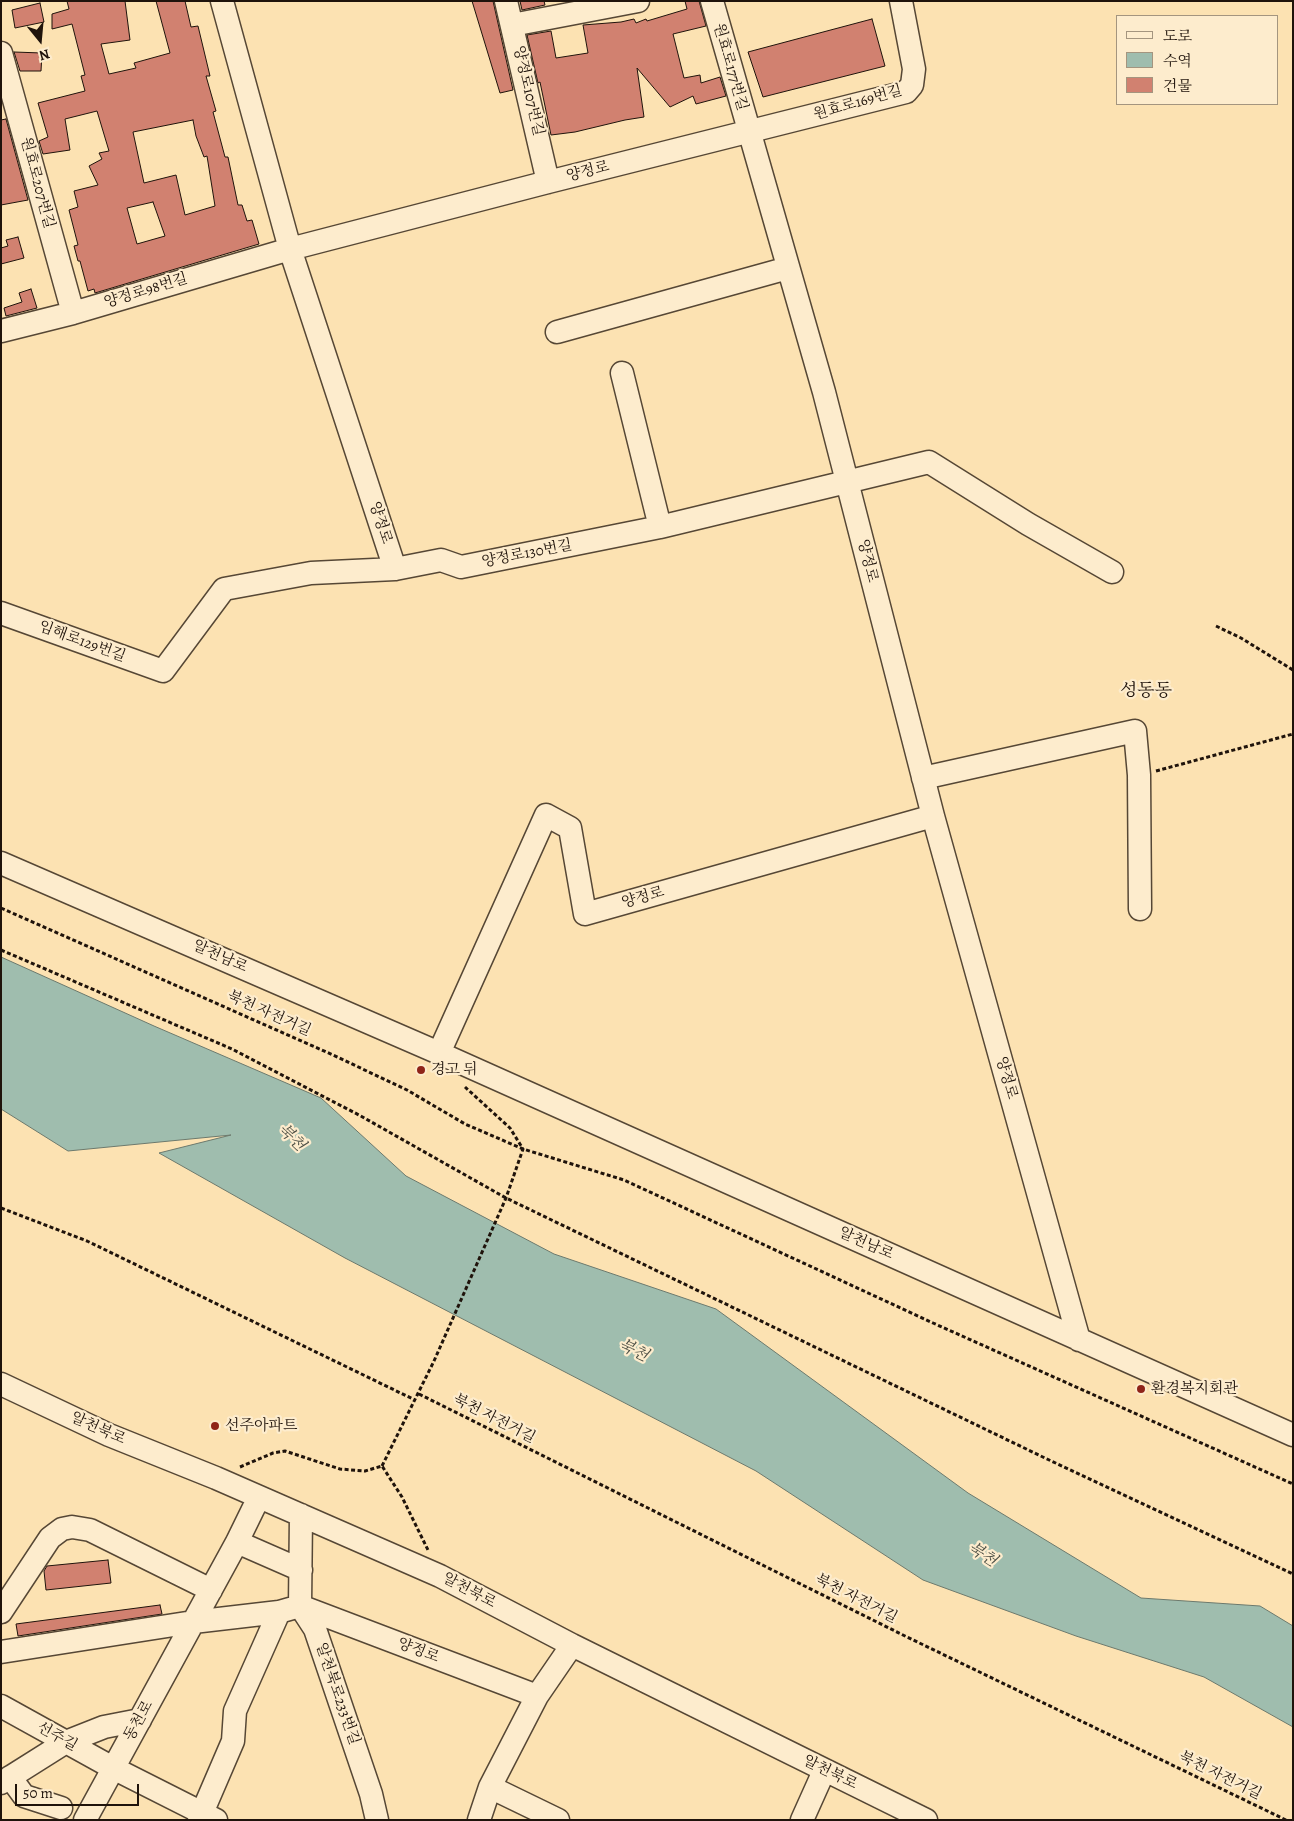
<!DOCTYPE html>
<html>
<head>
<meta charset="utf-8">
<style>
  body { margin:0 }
  #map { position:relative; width:1294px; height:1821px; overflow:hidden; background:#fce2b2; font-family:Alegreya,"Noto Serif KR",serif }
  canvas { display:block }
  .frame { position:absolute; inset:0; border:2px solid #1f130b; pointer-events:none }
  .legend { position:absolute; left:1116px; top:15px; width:162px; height:90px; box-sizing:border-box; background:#fdeccd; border:1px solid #a4957f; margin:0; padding:6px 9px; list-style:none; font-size:15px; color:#1f130b }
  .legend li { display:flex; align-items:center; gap:10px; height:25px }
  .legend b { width:25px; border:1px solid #a4957f }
  .north { position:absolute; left:15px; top:15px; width:50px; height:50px; -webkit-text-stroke:4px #fdeccd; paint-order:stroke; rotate:163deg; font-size:14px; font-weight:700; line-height:20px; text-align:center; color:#1f130b }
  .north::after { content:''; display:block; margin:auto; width:18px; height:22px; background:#1f130b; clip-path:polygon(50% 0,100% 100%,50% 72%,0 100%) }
  .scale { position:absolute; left:15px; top:1784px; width:124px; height:22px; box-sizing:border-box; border:2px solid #1f130b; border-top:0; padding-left:6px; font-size:15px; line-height:18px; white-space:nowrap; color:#1f130b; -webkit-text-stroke:4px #fdeccd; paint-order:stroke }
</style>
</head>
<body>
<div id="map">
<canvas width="1294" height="1821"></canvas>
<div class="frame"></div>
<ul class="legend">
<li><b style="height:6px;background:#fdeccd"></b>도로</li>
<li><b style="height:14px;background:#9fbdae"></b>수역</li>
<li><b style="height:14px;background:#d18170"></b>건물</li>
</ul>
<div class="north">N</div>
<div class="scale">50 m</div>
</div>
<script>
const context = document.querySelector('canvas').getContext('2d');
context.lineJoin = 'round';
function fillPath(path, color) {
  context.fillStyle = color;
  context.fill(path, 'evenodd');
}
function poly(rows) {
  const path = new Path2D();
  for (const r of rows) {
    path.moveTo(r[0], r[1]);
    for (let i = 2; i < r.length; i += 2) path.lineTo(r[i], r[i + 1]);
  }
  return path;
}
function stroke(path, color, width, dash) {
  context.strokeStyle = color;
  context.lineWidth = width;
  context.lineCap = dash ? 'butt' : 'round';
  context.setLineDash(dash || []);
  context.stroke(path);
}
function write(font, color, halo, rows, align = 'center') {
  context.font = font + ' Alegreya,"Noto Serif KR",serif';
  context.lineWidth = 4.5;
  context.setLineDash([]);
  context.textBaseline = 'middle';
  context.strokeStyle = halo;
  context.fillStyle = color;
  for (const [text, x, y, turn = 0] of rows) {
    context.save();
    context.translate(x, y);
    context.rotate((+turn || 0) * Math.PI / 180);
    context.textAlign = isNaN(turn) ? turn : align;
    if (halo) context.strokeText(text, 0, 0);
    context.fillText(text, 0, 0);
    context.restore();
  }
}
const water = poly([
  [1,957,154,1026,321,1098,406,1176,554,1254,716,1309,968,1493,1141,1598,1260,1606,1293,1626,1293,1727,1204,1677,1076,1636,923,1580,756,1471,345,1258,159,1153,231,1135,68,1151,1,1109,1,957]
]);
fillPath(water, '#9fbdae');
stroke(water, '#6c796d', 1);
const building = poly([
  [67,1,125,1,130,40,101,44,109,74,136,68,134,63,170,53,156,1,185,1,191,27,198,26,210,76,206,76,216,111,213,112,225,157,228,157,238,205,242,205,247,221,252,220,259,244,95,293,94,289,88,291,80,261,78,261,74,246,78,245,69,210,78,207,74,191,98,185,89,166,102,159,99,153,109,151,97,111,65,119,70,150,43,154,39,141,48,137,38,103,85,91,81,76,85,75,72,24,52,29,52,14,69,9,67,1],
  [193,120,196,136,204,157,207,156,215,206,185,215,176,175,144,183,133,132,193,120],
  [153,202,165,236,137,244,127,208,153,202],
  [472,1,493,1,513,90,500,93,472,1],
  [520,1,544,1,545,5,522,10,520,1],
  [685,1,699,1,706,26,673,34,684,78,700,75,701,83,720,77,726,96,696,104,693,96,670,107,637,68,644,117,625,120,575,132,551,135,540,82,538,83,527,35,551,31,556,58,588,53,583,25,621,22,634,19,636,23,646,19,647,21,687,9,685,1],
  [40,3,44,22,15,28,12,10,40,3],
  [872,19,885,66,763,97,748,52,872,19],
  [14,52,42,53,41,71,20,71,14,52],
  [6,119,28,200,1,205,1,120,6,119],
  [18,237,24,258,1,264,1,248,8,246,6,240,18,237],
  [31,289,37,308,6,316,4,308,22,302,19,293,31,289],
  [108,1560,111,1583,46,1590,44,1571,47,1566,108,1560],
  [160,1605,162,1614,18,1636,16,1624,160,1605]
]);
fillPath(building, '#d18170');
stroke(building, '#1f130b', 1);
const minor = poly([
  [222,1,290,249,395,569],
  [506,1,548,182],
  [712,1,824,392,933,816,1079,1340],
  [512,25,638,1],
  [1,53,73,313],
  [1,331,73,313,290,249,548,182,906,92,912,85,914,69,901,1],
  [557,332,788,268],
  [622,373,660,527],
  [1,613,163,671,224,589,311,573,395,569,441,560,461,567,660,527,929,462,1028,524,1112,572],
  [923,778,1135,731,1139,775,1140,909],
  [1,863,439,1053,1293,1435],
  [439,1053,546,815,570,828,585,914,933,816],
  [1,1384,109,1435,216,1478,440,1576,572,1645,926,1820],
  [301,1515,300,1606,315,1629,371,1794,377,1820],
  [237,1542,301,1570],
  [1,1612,50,1538,62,1529,72,1527,90,1530,211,1590],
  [1,1652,193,1622,279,1612,300,1606,537,1696],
  [1,1706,113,1768,216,1820],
  [10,1777,24,1796,61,1808],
  [1,1783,66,1742,104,1727,140,1720],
  [490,1787,558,1820],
  [85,1820,237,1542,259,1497],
  [199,1820,233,1741,235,1711,279,1612],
  [479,1820,490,1787,537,1696,572,1645],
  [802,1820,824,1771]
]);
stroke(minor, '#564735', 25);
stroke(poly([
  [1216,626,1241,638,1293,670],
  [1156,771,1293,734],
  [1,908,333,1055,407,1090,465,1124,523,1149,624,1180,933,1323,1293,1484],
  [1,950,232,1049,359,1115,506,1198,1047,1459,1293,1574],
  [1,1208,87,1241,415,1400],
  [419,1394,905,1636,1286,1820],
  [382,1466,434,1361,506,1198,523,1149,510,1128,465,1087],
  [240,1467,273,1453,285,1451,340,1469,365,1471,382,1466,402,1497,428,1550]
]), '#1f130b', 3, [4, 2.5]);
stroke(minor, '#fdeccd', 22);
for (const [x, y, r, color] of [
  [421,1070,5,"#8f2418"],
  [1141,1389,5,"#8f2418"],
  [215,1426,5,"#8f2418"]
]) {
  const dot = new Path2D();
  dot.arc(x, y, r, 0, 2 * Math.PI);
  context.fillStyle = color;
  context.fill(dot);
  stroke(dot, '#fdeccd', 2);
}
write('15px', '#1f130b', '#fdeccd', [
  ["원효로177번길",730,67,74],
  ["양정로107번길",528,91,77],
  ["원효로169번길",858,103,-16],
  ["양정로",588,172,-14],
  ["원효로207번길",37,183,75],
  ["양정로98번길",146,291,-17],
  ["양정로",380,523,72],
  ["양정로130번길",527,554,-11],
  ["양정로",867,561,76],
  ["임해로129번길",82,642,20],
  ["양정로",643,898,-16],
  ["알천남로",220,957,24],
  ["북천 자전거길",269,1014,24],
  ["양정로",1006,1078,74],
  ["알천남로",866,1244,24],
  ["북천 자전거길",494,1419,27],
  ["알천북로",98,1429,24],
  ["알천북로",469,1591,28],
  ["북천 자전거길",856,1599,27],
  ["양정로",418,1651,21],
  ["알천북로233번길",337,1694,71],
  ["동천로",139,1721,-61],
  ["선주길",57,1737,29],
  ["알천북로",830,1773,26],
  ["북천 자전거길",1220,1776,26]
]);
write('15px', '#1f130b', '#fdeccd', [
  ["경고 뒤",431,1070],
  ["환경복지회관",1151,1389],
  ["선주아파트",225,1426]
], 'left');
write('italic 16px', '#4c4e44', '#fdeccd', [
  ["북천",291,1138,44],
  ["북천",633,1351,26],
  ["북천",982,1555,33]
]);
write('18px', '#1f130b', '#fdeccd', [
  ["성동동",1146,692]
]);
</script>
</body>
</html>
